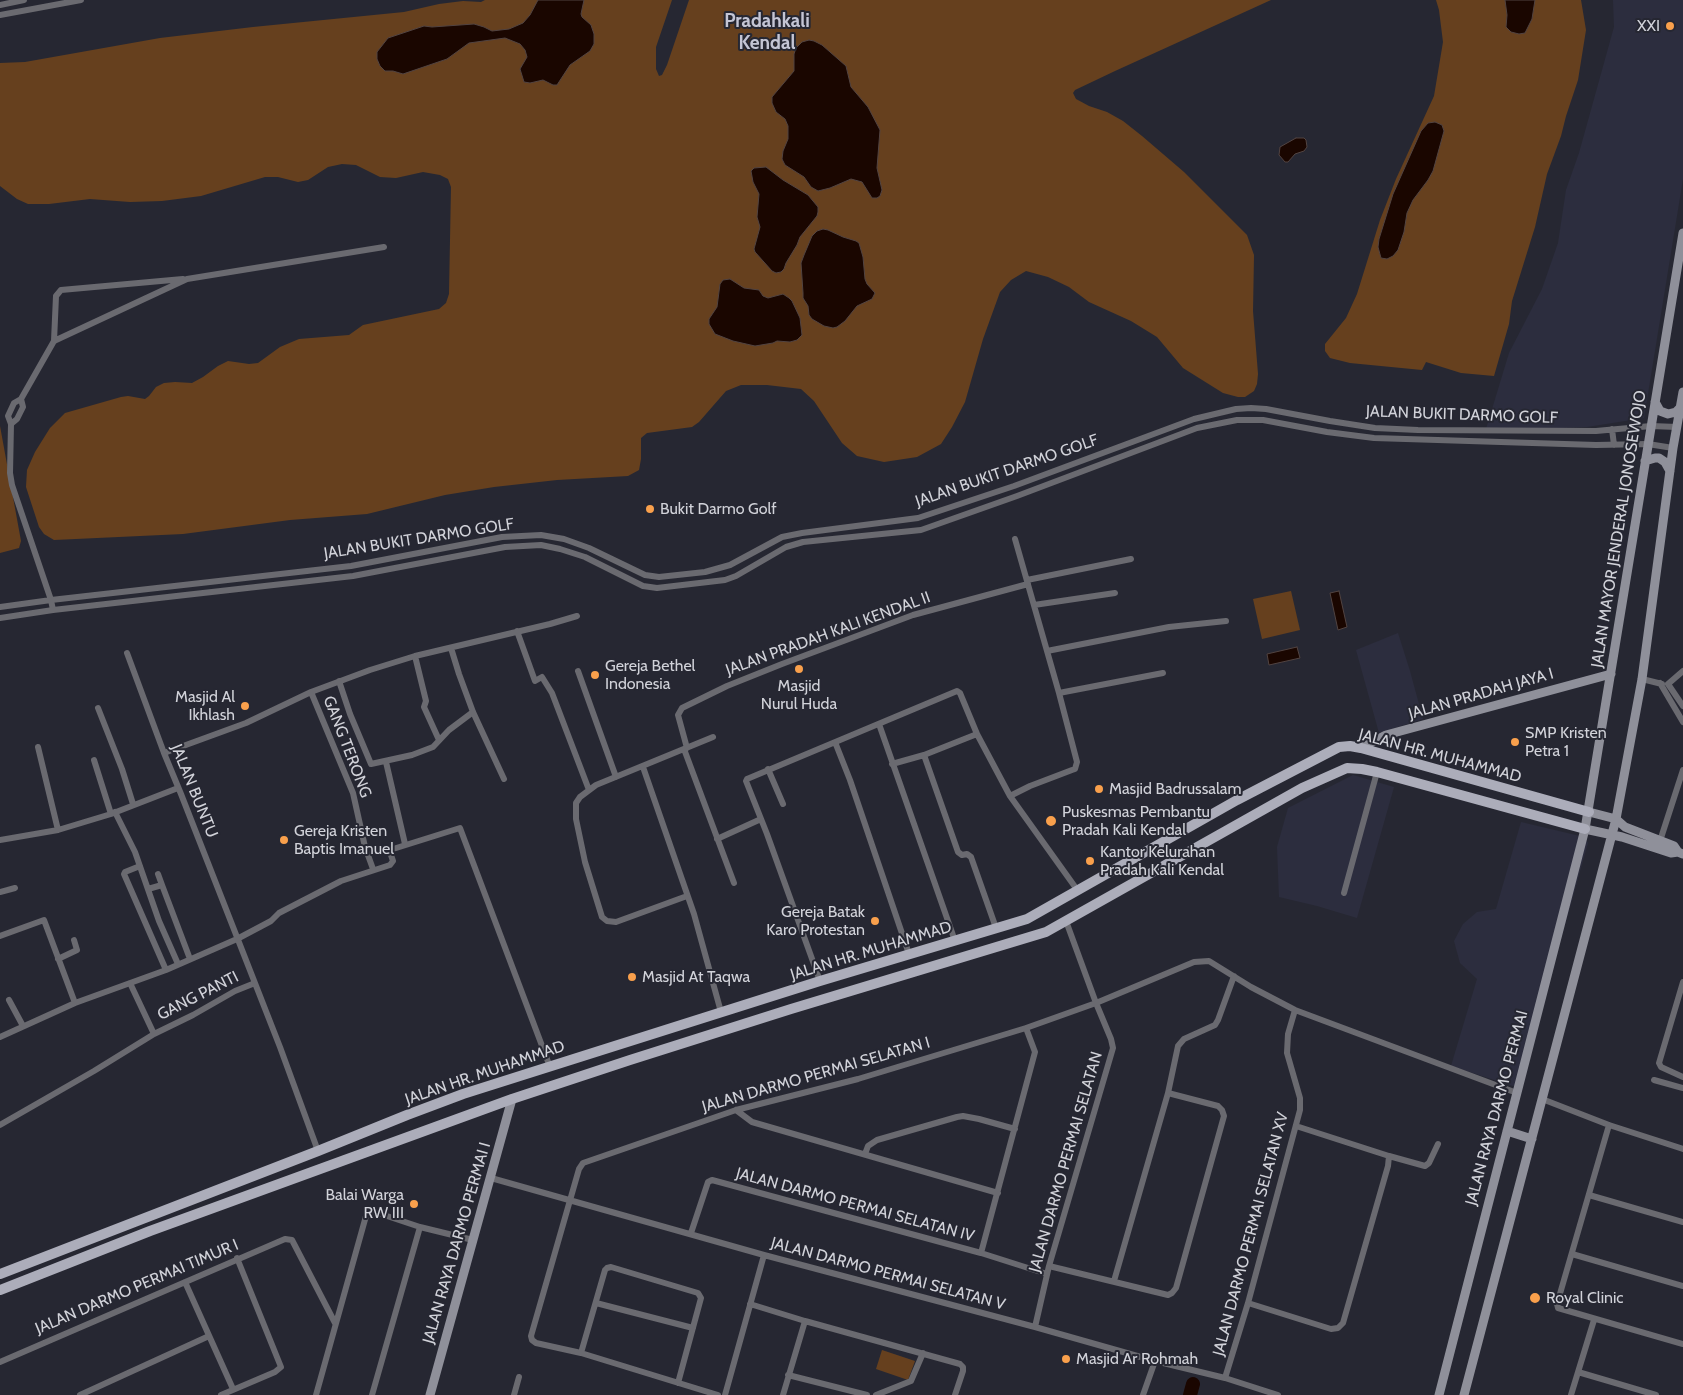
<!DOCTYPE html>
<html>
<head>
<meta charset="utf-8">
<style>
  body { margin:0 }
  canvas { display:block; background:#262732 }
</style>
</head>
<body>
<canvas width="1683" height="1395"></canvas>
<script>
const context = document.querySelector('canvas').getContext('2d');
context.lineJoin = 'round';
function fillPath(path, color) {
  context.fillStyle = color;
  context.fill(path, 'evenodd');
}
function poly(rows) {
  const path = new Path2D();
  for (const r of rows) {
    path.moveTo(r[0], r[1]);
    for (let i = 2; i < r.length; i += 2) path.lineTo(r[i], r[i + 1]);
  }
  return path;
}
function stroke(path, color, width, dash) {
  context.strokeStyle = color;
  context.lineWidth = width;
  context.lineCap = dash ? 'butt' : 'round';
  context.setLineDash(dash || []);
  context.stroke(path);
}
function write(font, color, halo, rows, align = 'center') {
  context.font = font + ' Cabin,sans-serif';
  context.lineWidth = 4;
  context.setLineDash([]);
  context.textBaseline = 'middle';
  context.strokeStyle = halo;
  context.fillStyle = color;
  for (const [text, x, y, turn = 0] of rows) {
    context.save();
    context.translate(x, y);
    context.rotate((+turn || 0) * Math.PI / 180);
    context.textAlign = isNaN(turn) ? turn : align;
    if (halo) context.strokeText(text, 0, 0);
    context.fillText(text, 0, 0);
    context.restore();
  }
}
fillPath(poly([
  [1613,0,1683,0,1683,179,1644,418,1587,427,1506,430,1486,429,1509,353,1542,289,1558,243,1566,190,1579,153,1614,27],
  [1398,633,1410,671,1423,719,1379,733,1356,650],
  [1353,775,1394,787,1357,918,1317,906,1279,897,1277,847,1288,808],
  [1521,822,1584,837,1588,843,1519,1088,1451,1066,1477,979,1460,963,1454,941,1463,924,1477,912,1496,909]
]), '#2c2d3e');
fillPath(poly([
  [485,0,672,0,656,47,656,69,659,76,662,75,667,65,689,0,1271,0,1115,71,1075,90,1073,93,1076,99,1089,106,1107,112,1123,121,1142,136,1184,172,1247,235,1254,255,1253,311,1258,374,1257,384,1254,391,1245,397,1238,397,1223,393,1183,368,1157,337,1131,321,1089,302,1069,287,1048,277,1026,271,1011,280,1000,292,983,339,965,402,952,427,941,444,917,457,884,462,857,456,842,443,814,401,801,389,767,385,741,385,726,391,699,422,692,427,647,433,641,438,641,459,639,470,628,476,557,480,494,487,445,495,367,514,290,520,183,534,54,540,44,534,39,527,26,487,27,470,35,452,50,428,65,413,121,397,128,396,145,399,149,396,156,387,164,383,175,382,192,383,203,377,218,366,228,361,249,364,258,363,280,347,299,339,349,335,363,325,439,309,446,303,449,294,451,187,448,179,440,175,423,172,396,178,380,177,356,165,342,164,328,167,308,180,298,182,278,177,265,177,201,196,162,201,130,202,90,199,49,204,28,204,17,199,0,186,0,63,25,62,160,38,253,27,404,12,439,4,463,1,481,2],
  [1436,0,1581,0,1586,30,1578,80,1566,116,1561,136,1547,174,1535,227,1512,301,1509,324,1494,376,1461,373,1426,362,1422,370,1350,363,1330,358,1325,351,1325,344,1346,318,1357,294,1380,220,1396,179,1434,96,1443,42,1439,10],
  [0,426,21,541,19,548,0,553],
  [1291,591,1300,630,1262,639,1253,599],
  [882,1350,915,1361,908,1380,876,1369]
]), '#66401e');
const water = poly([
  [538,0,584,0,581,14,582,17,591,25,594,34,594,44,590,51,570,65,557,85,553,85,543,80,530,83,524,82,520,69,527,57,525,50,520,44,505,38,469,43,447,59,403,74,393,71,385,71,380,66,377,59,377,52,388,38,424,26,432,27,474,24,484,27,492,31,509,29,523,23,530,15,538,0],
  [1505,0,1535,0,1532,19,1525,33,1519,34,1511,32,1506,27,1507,15,1505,0],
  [809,40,814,41,822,45,846,66,851,87,868,107,880,130,877,168,882,190,880,196,877,198,872,198,862,182,851,179,830,188,818,191,811,187,804,177,785,165,782,159,783,151,788,139,788,126,785,119,776,112,772,103,772,97,794,71,794,54,796,48,802,42,809,40],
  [1435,122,1442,125,1444,131,1433,171,1428,180,1413,200,1407,213,1404,232,1398,250,1393,256,1387,259,1381,258,1378,247,1379,239,1393,194,1421,131,1428,123,1435,122],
  [1296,138,1304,138,1306,140,1307,147,1304,151,1295,154,1288,162,1285,162,1279,155,1280,147,1296,138],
  [766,167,783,180,808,195,818,207,818,212,817,216,800,237,797,245,786,263,784,269,781,272,776,273,772,271,755,252,754,249,760,227,757,217,759,194,753,182,751,171,754,168,766,167],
  [823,229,828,230,843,237,856,241,859,243,863,257,865,279,867,284,875,293,872,299,857,306,845,321,837,327,833,328,824,326,812,319,809,315,808,306,803,298,803,293,801,263,804,255,812,236,817,231,823,229],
  [730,279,744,288,759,290,763,296,768,298,783,294,789,298,792,301,800,318,802,335,797,340,790,342,777,341,773,343,755,346,733,341,715,334,709,324,709,319,717,307,720,284,723,280,730,279],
  [1339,591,1347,627,1338,630,1330,593,1339,591],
  [1297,647,1300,658,1269,665,1267,654,1297,647]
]);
fillPath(water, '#1a0600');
stroke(water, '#514341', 1);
stroke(poly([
  [1190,1395,1193,1384]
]), '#1a0600', 14);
stroke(poly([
  [0,5,24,0],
  [0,15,81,0],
  [54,341,56,296,61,290,183,279],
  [11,424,17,419,23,407,21,399],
  [1612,429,1614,445],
  [1027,580,1131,559],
  [1034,605,1115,593],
  [0,607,51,600,351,566,502,537,541,535,564,539,589,548,645,575,659,577,705,572,730,565,782,537,802,533,918,518,1014,486,1194,419,1236,409,1251,408,1266,409,1330,421,1375,428,1418,430,1596,431,1651,426,1677,427],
  [53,610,51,600,12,485,10,473,11,424,8,416,14,403,21,399,54,341,187,279,384,247],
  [0,618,53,610,353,576,505,547,541,545,560,549,585,557,643,586,657,588,725,580,736,576,786,547,803,542,921,530,1017,496,1197,428,1237,420,1263,420,1327,432,1374,438,1596,445,1648,444,1673,448],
  [517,631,535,681,542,677,552,693,589,790],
  [451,648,459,674,473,712,504,779],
  [1047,651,1169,627,1226,621],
  [127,653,164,753,181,794,280,1047,318,1151],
  [415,656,426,701,424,707,439,740],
  [578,671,616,777],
  [1642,679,1662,684],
  [339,681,350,714,371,764,412,755,433,747,449,730,473,712],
  [1660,683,1683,722],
  [1668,684,1683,706],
  [1668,684,1683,671],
  [311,692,353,793,365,847,373,869],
  [1059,693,1163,673],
  [98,708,122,769,133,804],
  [879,724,955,941],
  [835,742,850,780,909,954],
  [38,747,58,830],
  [687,748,678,715,682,708,727,686,782,664,913,615,1028,584],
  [684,749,734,883],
  [164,753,246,723,311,692,370,670,415,656,550,624,577,616],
  [924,755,958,852,962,855,967,854,971,857,996,928],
  [94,760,111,814],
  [386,762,405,844],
  [892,764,924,755,977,734],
  [643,767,694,914,721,1012],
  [768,769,783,804],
  [1010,796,1030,786,1072,770,1075,769,1077,762,1059,693,1015,539],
  [115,812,135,852,159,921,178,964],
  [717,839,761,819],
  [0,840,58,830,111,814,178,788],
  [1660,841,1683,770],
  [140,866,125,872,124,874,166,970],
  [158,874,162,885],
  [148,889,162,885,190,959],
  [0,892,15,888],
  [1344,893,1377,772],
  [687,896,616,922,607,921,602,917,585,862,576,819,576,803,580,797,596,785,713,737],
  [0,936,44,920,75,1003],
  [58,959,77,950,74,940],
  [820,981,767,834,746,781,747,779,957,691,960,693,977,734,1010,796,1078,891],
  [1683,982,1659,1063,1661,1067,1683,1077],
  [130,983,154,1034],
  [9,1000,23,1026],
  [0,1037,75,1003,166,970,237,939,271,921,279,913,341,881,390,865,393,861,390,852,393,849,460,828,550,1067],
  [1654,1080,1683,1088],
  [1542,1099,1609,1125,1683,1149],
  [736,1110,752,1122,998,1193],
  [0,1125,94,1071,154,1034,193,1015,235,991,255,983],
  [1609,1125,1557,1304,1558,1308,1683,1344],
  [1296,1126,1389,1156,1425,1166,1429,1163,1438,1144],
  [865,1154,868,1146,877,1140,957,1117,963,1116,979,1119,1015,1129],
  [491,1178,764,1255,1035,1327,1155,1361,1225,1378,1278,1395],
  [1589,1195,1683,1222],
  [691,1233,708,1182,712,1180,981,1253,1047,1274],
  [981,1253,1035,1052,1026,1028],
  [1572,1254,1683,1286],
  [1049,1266,1168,1295,1172,1293,1176,1288,1224,1116,1222,1110,1218,1106,1168,1093],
  [1114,1281,1168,1093,1178,1046,1184,1039,1215,1025,1218,1020,1234,976],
  [185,1282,233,1389],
  [596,1303,693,1328],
  [1248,1303,1331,1329,1338,1328,1343,1323,1388,1166,1389,1156],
  [750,1304,805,1321,960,1364,963,1367,963,1371,955,1395],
  [1035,1327,1049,1266,1113,1048,1111,1039,1096,1003,1066,921],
  [581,1353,605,1270,607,1268,611,1267,698,1293,701,1298,678,1383],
  [0,1362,285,1239,292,1240,335,1323],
  [1578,1372,1656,1395],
  [788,1375,867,1395],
  [1225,1378,1248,1303,1300,1110,1300,1098,1287,1053,1288,1034,1295,1010],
  [80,1395,209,1336],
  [221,1395,275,1372,281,1367,237,1258],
  [316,1395,366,1216,369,1212,372,1211,420,1227,473,1240],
  [372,1395,420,1227],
  [514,1395,519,1377],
  [718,1395,581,1353,536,1343,532,1340,531,1336,579,1169,583,1163,736,1110,858,1079,1026,1028,1096,1003,1194,962,1209,961,1251,987,1295,1010,1517,1093],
  [725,1395,764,1255],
  [783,1395,805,1321],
  [876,1395,911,1381,923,1353],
  [1143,1395,1155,1361],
  [1571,1395,1594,1320]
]), '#6a6a70', 6);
stroke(poly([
  [1655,402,1660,411,1668,414,1676,412,1680,408],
  [1645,461,1655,458,1659,458,1665,462,1670,471],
  [1361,748,1386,735,1611,674],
  [1589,812,1616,819,1625,827,1674,846,1678,852,1683,854],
  [1585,829,1622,837,1671,853,1678,852],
  [1507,1131,1532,1139],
  [430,1395,512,1099],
  [1439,1395,1585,829,1683,233],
  [1464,1395,1616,819,1642,679,1673,448,1683,392]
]), '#8f909a', 9);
stroke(poly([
  [0,1274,318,1151,407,1115,463,1094,820,981,1027,919,1237,800,1339,747,1350,746,1361,748,1589,812],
  [0,1290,150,1231,512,1099,630,1060,791,1009,1046,932,1302,788,1347,768,1362,769,1377,772,1585,829]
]), '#acadba', 10);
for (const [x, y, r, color] of [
  [1670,26,5,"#f9a04c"],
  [650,509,5,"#f9a04c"],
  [799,669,5,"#f9a04c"],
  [595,675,5,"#f9a04c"],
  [245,706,5,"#f9a04c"],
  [1515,742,5,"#f9a04c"],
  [1099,789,5,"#f9a04c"],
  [1051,821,6,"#f9a04c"],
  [284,840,5,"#f9a04c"],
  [1090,861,5,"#f9a04c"],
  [875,921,5,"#f9a04c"],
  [632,977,5,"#f9a04c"],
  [414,1204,5,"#f9a04c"],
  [1535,1298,6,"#f9a04c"],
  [1066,1359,5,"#f9a04c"]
]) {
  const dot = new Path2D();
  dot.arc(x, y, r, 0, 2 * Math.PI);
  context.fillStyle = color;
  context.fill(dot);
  stroke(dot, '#262732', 2);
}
write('16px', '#d1d2d9', '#262732', [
  ["XXI",1660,26,"right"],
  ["Bukit Darmo Golf",660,509],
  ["Gereja Bethel",605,666],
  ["Indonesia",605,684],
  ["Masjid",799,686,"center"],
  ["Nurul Huda",799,704,"center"],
  ["Masjid Al",235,697,"right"],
  ["Ikhlash",235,715,"right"],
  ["SMP Kristen",1525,733],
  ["Petra 1",1525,751],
  ["Masjid Badrussalam",1109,789],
  ["Puskesmas Pembantu",1062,812],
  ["Pradah Kali Kendal",1062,830],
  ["Gereja Kristen",294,831],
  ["Baptis Imanuel",294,849],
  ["Kantor Kelurahan",1100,852],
  ["Pradah Kali Kendal",1100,870],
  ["Gereja Batak",865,912,"right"],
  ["Karo Protestan",865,930,"right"],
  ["Masjid At Taqwa",642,977],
  ["Balai Warga",404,1195,"right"],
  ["RW III",404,1213,"right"],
  ["Royal Clinic",1546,1298],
  ["Masjid Ar Rohmah",1076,1359]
], 'left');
write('16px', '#d1d2d9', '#262732', [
  ["JALAN BUKIT DARMO GOLF",1462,415,2],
  ["JALAN BUKIT DARMO GOLF",1007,471,-19],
  ["JALAN MAYOR JENDERAL JONOSEWOJO",1619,529,-81],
  ["JALAN BUKIT DARMO GOLF",419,539,-9],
  ["JALAN PRADAH KALI KENDAL II",828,634,-20],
  ["JALAN PRADAH JAYA I",1481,694,-16],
  ["GANG TERONG",347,747,69],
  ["JALAN HR. MUHAMMAD",1440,756,15],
  ["JALAN BUNTU",194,791,68],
  ["JALAN HR. MUHAMMAD",871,951,-17],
  ["GANG PANTI",198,996,-27],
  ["JALAN HR. MUHAMMAD",485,1073,-19],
  ["JALAN DARMO PERMAI SELATAN I",816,1075,-16],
  ["JALAN RAYA DARMO PERMAI",1497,1108,-75],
  ["JALAN DARMO PERMAI SELATAN",1066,1162,-74],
  ["JALAN DARMO PERMAI SELATAN IV",855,1205,15],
  ["JALAN DARMO PERMAI SELATAN XV",1251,1234,-75],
  ["JALAN RAYA DARMO PERMAI I",457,1243,-74],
  ["JALAN DARMO PERMAI SELATAN V",888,1274,15],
  ["JALAN DARMO PERMAI TIMUR I",137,1287,-23]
]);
write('bold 19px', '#c4c5d4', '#262732', [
  ["Pradahkali",767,21],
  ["Kendal",767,43]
]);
</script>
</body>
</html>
